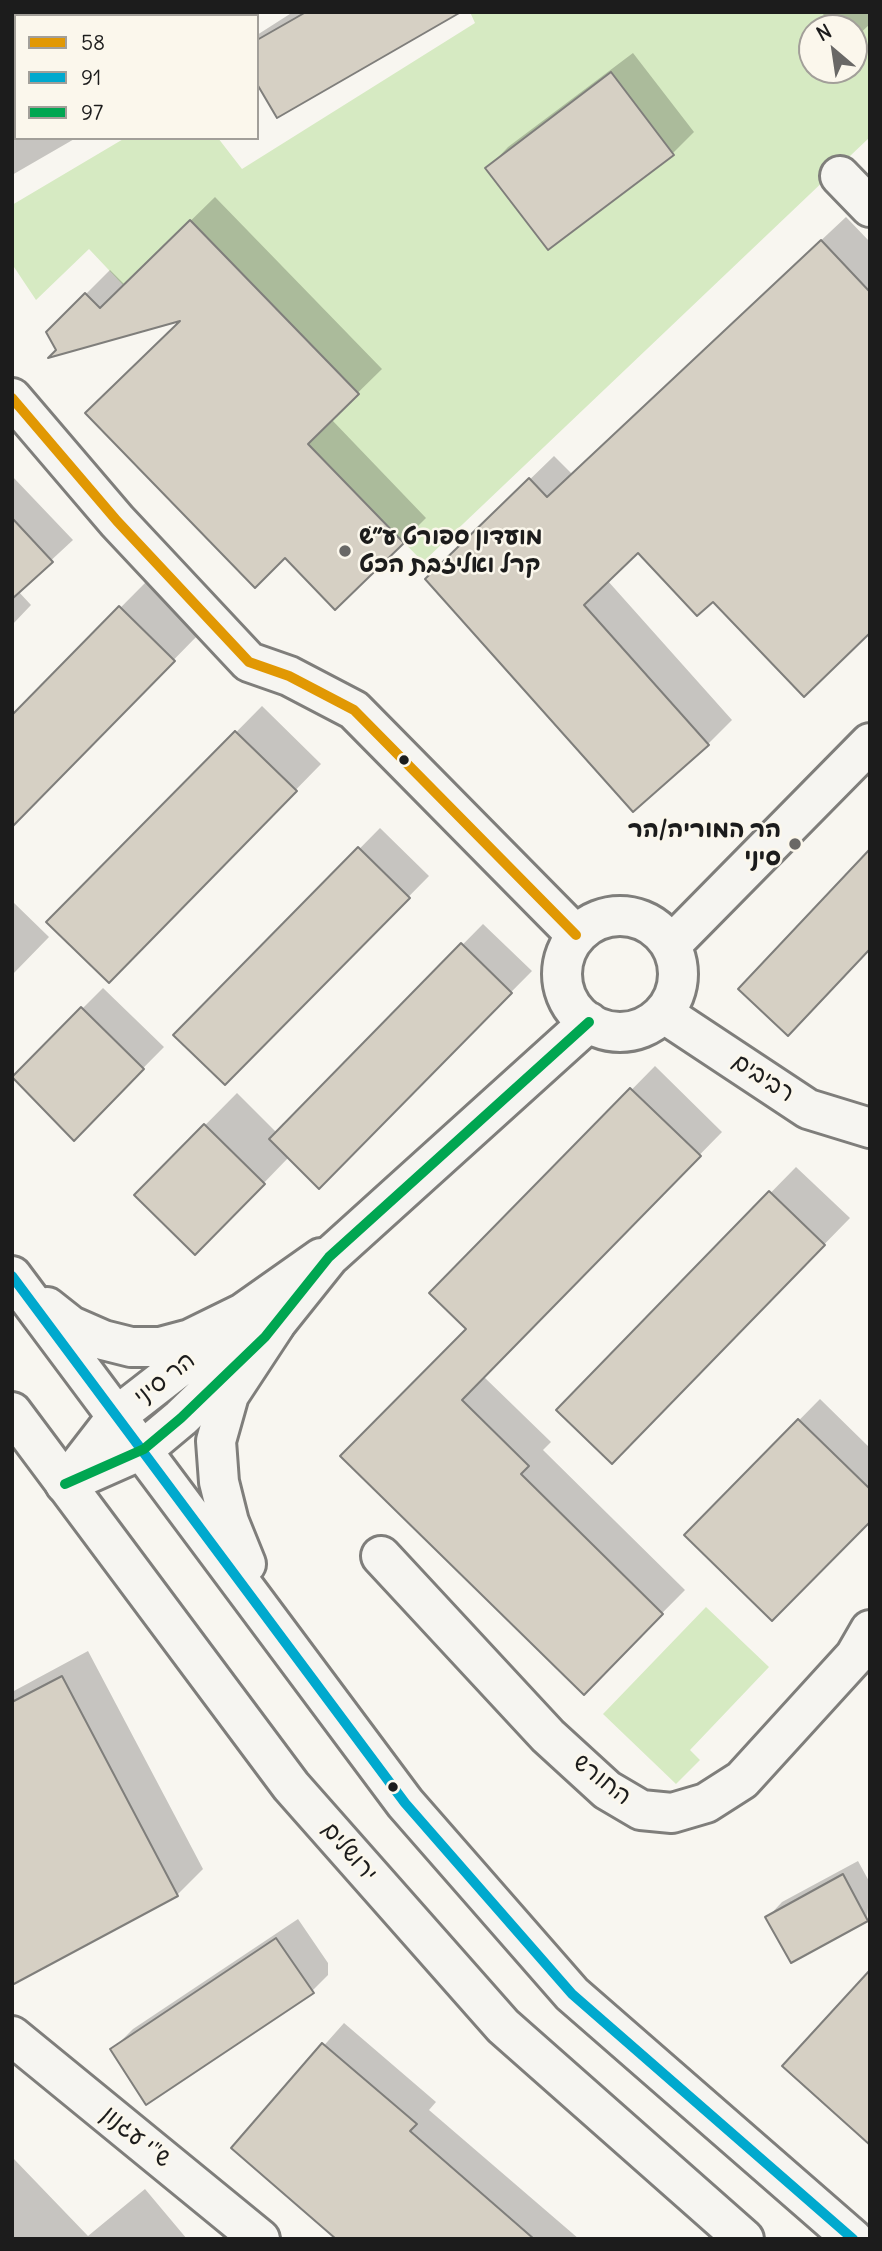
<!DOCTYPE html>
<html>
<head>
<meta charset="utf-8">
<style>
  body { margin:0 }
  #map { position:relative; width:882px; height:2251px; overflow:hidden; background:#f8f6f0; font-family:Delius,sans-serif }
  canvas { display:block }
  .frame { position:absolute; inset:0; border:14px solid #1c1c1c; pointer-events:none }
  .legend { position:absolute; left:14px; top:14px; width:245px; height:126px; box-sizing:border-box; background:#fbf7ec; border:2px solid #a29f99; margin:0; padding:9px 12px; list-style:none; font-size:21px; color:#1c1c1c }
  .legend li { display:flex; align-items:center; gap:14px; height:35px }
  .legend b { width:35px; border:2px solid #a29f99 }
  .north { position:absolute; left:798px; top:14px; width:70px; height:70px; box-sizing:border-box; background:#fbf7ec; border:2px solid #a29f99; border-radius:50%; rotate:331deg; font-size:19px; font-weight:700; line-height:28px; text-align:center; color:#1c1c1c }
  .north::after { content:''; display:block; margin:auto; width:24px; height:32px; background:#696866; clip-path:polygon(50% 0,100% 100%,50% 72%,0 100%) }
</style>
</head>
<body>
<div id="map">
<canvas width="882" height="2251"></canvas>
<div class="frame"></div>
<ul class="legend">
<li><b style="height:9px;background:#e19803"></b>58</li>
<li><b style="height:9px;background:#00a9ce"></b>91</li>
<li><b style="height:9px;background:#00a651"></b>97</li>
</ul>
<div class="north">N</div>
</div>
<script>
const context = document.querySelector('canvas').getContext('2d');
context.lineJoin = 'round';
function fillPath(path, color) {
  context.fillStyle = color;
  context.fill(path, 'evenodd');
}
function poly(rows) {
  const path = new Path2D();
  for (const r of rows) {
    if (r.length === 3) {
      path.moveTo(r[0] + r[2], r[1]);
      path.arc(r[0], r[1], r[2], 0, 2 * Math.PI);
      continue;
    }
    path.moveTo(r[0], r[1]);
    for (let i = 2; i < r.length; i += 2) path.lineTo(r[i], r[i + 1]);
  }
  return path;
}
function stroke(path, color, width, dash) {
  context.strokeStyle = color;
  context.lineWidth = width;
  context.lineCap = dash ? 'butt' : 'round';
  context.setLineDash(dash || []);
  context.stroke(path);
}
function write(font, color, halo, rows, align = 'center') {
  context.font = font + ' Delius,"Playpen Sans Hebrew",sans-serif';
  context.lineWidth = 5;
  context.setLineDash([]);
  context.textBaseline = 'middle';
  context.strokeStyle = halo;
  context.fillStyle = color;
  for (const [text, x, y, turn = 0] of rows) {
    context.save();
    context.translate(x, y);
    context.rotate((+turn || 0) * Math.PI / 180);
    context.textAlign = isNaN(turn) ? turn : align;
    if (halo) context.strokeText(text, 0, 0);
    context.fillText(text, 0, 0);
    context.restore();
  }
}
fillPath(poly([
  [470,12,870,12,870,137,423,562,308,444,359,394,190,220,123,285,89,249,36,300,12,264,12,205,125,138,218,138,242,169,475,23],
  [812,28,854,28,854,70,812,70],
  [706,1607,769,1667,690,1750,700,1760,676,1784,603,1714]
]), '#d6eac2');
fillPath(poly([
  [131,12,229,12,231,16,125,16],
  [293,12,458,12,257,81,257,35],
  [821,12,870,12,870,24,854,39,854,28,836,28],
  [633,53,694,132,673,153,549,248,488,168,508,147],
  [16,79,16,138,76,138,12,175,12,81],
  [215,197,382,369,331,419,426,518,402,542,285,555,185,317,58,351,48,332,110,270,125,285],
  [846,217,870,242,870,631,713,599,638,550,607,580,732,720,708,744,452,555,554,456,572,474],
  [12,476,73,540,18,591,31,605,12,625],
  [146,582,199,634,12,825,12,717],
  [262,706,321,764,109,981,49,922],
  [380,828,429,876,225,1083,176,1035],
  [12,901,49,937,12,975],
  [483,924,532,971,319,1186,289,1157,227,1221,136,1195,237,1093,277,1133],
  [103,988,164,1047,74,1138,13,1078],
  [655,1066,722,1132,483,1376,551,1442,543,1450,685,1590,584,1692,342,1456,468,1329,432,1293],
  [796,1167,850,1218,637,1436,558,1410],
  [820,1399,870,1448,870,1520,686,1535],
  [88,1651,203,1869,177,1895,12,1967,12,1692],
  [858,1861,870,1883,867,1920,768,1917,782,1902],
  [298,1919,328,1963,328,1975,307,1996,112,2050,133,2029],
  [344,2023,436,2102,429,2110,579,2239,355,2239,233,2148],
  [12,2157,88,2236,145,2189,187,2239,12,2239]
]), '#0003');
const building = poly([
  [306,12,461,12,277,118,257,84,257,40,306,12],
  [611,72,674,155,548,250,485,168,611,72],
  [190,220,359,394,308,444,404,543,335,610,285,558,255,588,85,413,180,321,48,358,56,350,46,332,85,293,100,308,190,220],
  [821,240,870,292,870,633,804,697,713,602,697,616,638,553,584,605,709,745,633,812,425,579,529,478,547,497,821,240],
  [12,518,53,562,12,599,12,518],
  [119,606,175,661,12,827,12,715,119,606],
  [235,731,297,791,109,983,46,922,235,731],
  [358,847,410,898,225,1085,173,1035,358,847],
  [870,849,870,949,788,1036,738,989,870,849],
  [461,943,512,993,319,1189,269,1139,461,943],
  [81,1007,144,1069,74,1141,12,1077,81,1007],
  [630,1088,701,1156,462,1400,529,1466,521,1474,663,1614,584,1695,340,1456,466,1329,429,1293,630,1088],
  [204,1124,265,1184,195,1255,134,1195,204,1124],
  [769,1191,825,1245,612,1464,556,1410,769,1191],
  [798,1419,870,1489,870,1522,772,1621,684,1535,798,1419],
  [62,1676,178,1896,12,1985,12,1702,62,1676],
  [843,1874,868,1921,791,1963,765,1917,843,1874],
  [276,1938,314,1993,146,2105,110,2049,276,1938],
  [870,1970,870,2145,782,2066,870,1970],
  [322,2043,417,2124,410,2131,534,2239,336,2239,231,2148,322,2043]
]);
fillPath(building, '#d6d0c4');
stroke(building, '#7f7e7b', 2);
const minor = poly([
  [840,176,870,207],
  [12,398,117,521,249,662,289,676,354,710,576,935],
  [620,974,58],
  [671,945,870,743],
  [663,1013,808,1109,870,1128],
  [67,1481,118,1415,231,1327],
  [65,1484,144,1449,181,1418,265,1337,329,1257,589,1022],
  [381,1556,548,1736,607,1790,641,1810,672,1813,706,1803,742,1780,855,1656,870,1630],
  [12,2036,260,2239]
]);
const secondary = poly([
  [12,1276,405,1803,572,1994,853,2239],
  [47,1307,71,1326,103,1340,131,1347,160,1347,190,1339,243,1313,321,1258],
  [12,1412,291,1786,503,2026,744,2239],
  [246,1564,229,1522,219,1482,216,1441,229,1395,275,1325]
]);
stroke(minor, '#7f7e7b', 44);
stroke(secondary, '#7f7e7b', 44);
stroke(minor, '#f6f5f1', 38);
stroke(secondary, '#f6f5f1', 38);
stroke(poly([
  [12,398,117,521,249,662,289,676,354,710,576,935]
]), '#e19803', 10);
stroke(poly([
  [12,1276,405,1803,572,1994,853,2239]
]), '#00a9ce', 10);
stroke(poly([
  [65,1484,144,1449,181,1418,265,1337,329,1257,589,1022]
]), '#00a651', 10);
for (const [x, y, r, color] of [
  [345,551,7,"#696866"],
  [404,760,6,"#1c1c1c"],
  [795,844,7,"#696866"],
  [393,1787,6,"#1c1c1c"]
]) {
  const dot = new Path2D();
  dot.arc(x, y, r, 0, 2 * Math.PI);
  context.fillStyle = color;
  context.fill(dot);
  stroke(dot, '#fbf7ec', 2.5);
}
write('bold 24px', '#1c1c1c', '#fbf7ec', [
  ["מועדון ספורט ע״שׁ",359,537],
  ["קרל ואליזבת הכט",359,565],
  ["הר המוריה/הר",781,830,"right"],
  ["סיני",781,858,"right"]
], 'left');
write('24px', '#1c1c1c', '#fbf7ec', [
  ["רביבים",763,1078,33],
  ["הר סיני",165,1379,-38],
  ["החורש",602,1780,38],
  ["ירושלים",349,1852,49],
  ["ש\"י עגנון",136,2137,39]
]);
</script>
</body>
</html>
